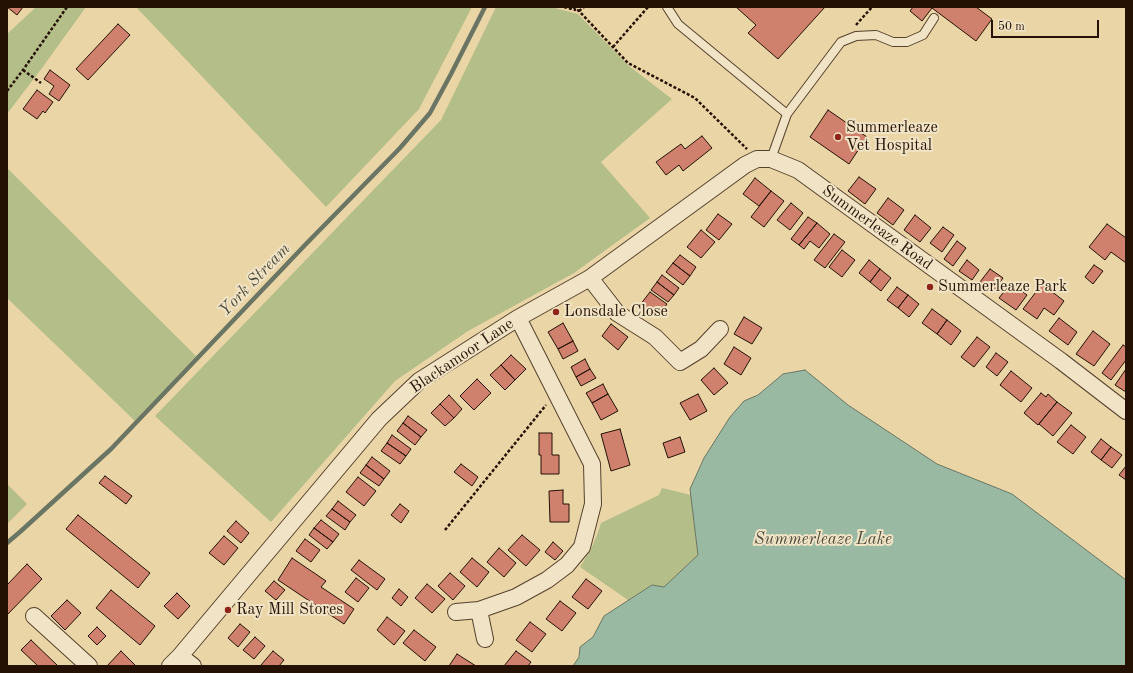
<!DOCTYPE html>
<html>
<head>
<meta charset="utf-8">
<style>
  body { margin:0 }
  #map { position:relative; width:1133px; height:673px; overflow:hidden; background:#ead5a7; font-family:"Old Standard TT",serif }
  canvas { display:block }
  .frame { position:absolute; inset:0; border:8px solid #241104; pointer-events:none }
  .scale { position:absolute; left:991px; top:20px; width:108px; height:18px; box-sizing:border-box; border:2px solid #241104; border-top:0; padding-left:5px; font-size:12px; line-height:14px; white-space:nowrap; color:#241104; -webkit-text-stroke:3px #f1e4c6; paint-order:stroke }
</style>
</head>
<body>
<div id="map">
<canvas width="1133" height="673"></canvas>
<div class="frame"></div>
<div class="scale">50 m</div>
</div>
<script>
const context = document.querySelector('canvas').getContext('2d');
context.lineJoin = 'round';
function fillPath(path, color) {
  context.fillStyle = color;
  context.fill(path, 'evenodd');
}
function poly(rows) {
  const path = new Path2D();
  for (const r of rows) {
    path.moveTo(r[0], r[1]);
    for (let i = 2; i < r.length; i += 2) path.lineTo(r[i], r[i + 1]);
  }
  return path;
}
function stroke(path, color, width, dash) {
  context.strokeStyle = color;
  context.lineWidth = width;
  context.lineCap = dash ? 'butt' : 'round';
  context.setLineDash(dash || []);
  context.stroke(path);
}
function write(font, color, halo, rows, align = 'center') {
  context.font = font + ' "Old Standard TT",serif';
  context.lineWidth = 4;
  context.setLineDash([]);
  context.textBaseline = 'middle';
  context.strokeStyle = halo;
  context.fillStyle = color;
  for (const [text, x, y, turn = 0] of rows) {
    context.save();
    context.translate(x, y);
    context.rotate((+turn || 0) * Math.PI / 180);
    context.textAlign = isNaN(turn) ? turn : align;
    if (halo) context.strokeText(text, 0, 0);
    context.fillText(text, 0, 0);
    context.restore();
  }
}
fillPath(poly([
  [36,7,86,7,42,68,7,114,7,34],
  [136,7,472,7,419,109,326,207],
  [496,7,551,7,578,14,629,66,672,99,601,162,650,218,574,273,468,331,395,381,271,522,155,416,441,120],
  [7,168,196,356,135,421,7,298],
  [7,484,27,504,7,524],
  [662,488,691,495,698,555,664,587,652,585,628,600,580,567,591,549,597,535,601,523,659,495]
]), '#b4be89');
const water = poly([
  [805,370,848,405,937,464,1012,494,1126,580,1126,666,573,666,579,657,580,647,593,637,604,616,652,585,664,587,698,555,690,489,704,458,730,417,744,401,758,395,783,374,805,370]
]);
fillPath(water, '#99b9a3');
stroke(water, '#6a7663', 1);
stroke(poly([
  [7,543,21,531,111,449,305,245,400,148,430,113,451,74,485,7]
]), '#6a7663', 4.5);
const building = poly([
  [7,7,23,7,17,15,7,7],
  [736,7,825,7,778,59,748,33,756,25,736,7],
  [913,7,976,7,992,19,976,41,932,8,922,21,910,11,913,7],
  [118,24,130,35,88,80,76,69,118,24],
  [50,70,70,85,59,101,49,94,54,86,44,79,50,70],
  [37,90,53,102,45,113,43,111,37,119,23,109,37,90],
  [828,110,867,137,849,164,810,137,828,110],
  [702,136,712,148,683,171,679,165,666,175,656,162,681,144,685,149,702,136],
  [859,177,876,189,865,204,848,191,859,177],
  [755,178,771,191,759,206,743,194,755,178],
  [771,191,784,201,764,227,751,217,771,191],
  [888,198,904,210,893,225,877,213,888,198],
  [791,203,803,213,790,230,777,220,791,203],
  [718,214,732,224,719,240,706,230,718,214],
  [915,215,931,228,920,242,904,230,915,215],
  [808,217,817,223,799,245,791,239,808,217],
  [817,223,830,234,819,248,810,241,804,249,799,245,817,223],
  [1107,224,1126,238,1126,263,1111,252,1105,260,1089,247,1107,224],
  [943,227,954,235,942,252,930,243,943,227],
  [701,230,715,242,701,258,687,247,701,230],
  [834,234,845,242,825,268,814,260,834,234],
  [957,241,966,248,953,266,944,259,957,241],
  [842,250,855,260,842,277,829,267,842,250],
  [680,255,696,267,690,276,673,263,680,255],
  [869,260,880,269,870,282,859,273,869,260],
  [967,260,979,270,972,280,959,271,967,260],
  [673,263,690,276,683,285,666,272,673,263],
  [1094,265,1103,271,1093,284,1085,277,1094,265],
  [880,269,891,278,881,291,870,282,880,269],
  [990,269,1003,278,993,292,980,282,990,269],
  [662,275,679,288,674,295,657,282,662,275],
  [657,282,674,295,668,302,651,290,657,282],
  [1011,283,1027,295,1016,310,999,298,1011,283],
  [1042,284,1064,301,1054,315,1044,308,1037,319,1023,309,1042,284],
  [897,287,908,295,898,308,887,300,897,287],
  [650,292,667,304,657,317,640,305,650,292],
  [908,295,919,304,909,317,898,308,908,295],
  [932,309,947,320,937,334,922,323,932,309],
  [744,317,762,328,752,344,734,334,744,317],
  [1059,318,1077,332,1068,345,1049,331,1059,318],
  [947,320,961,331,951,345,937,334,947,320],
  [563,323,573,341,558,349,548,332,563,323],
  [611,324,628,337,618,350,602,336,611,324],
  [1093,331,1110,344,1094,366,1076,354,1093,331],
  [977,337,990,347,974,367,961,357,977,337],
  [573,341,578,351,563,359,558,349,573,341],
  [1123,345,1126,347,1126,360,1111,380,1102,373,1123,345],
  [734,347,751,358,741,375,724,364,734,347],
  [996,353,1008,362,997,376,986,367,996,353],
  [511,355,526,369,515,380,501,365,511,355],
  [585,359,590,369,576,377,571,367,585,359],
  [501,365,515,380,505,390,490,375,501,365],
  [714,368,728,383,714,395,701,380,714,368],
  [590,369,596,378,581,386,576,377,590,369],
  [1126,369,1126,392,1115,385,1126,369],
  [1011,371,1032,388,1021,402,1000,385,1011,371],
  [477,379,491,393,474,410,460,396,477,379],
  [603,384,608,394,592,403,586,393,603,384],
  [1041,393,1046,397,1048,394,1057,402,1038,425,1024,413,1041,393],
  [608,394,618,411,601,420,592,403,608,394],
  [698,394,707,411,690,420,680,403,698,394],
  [449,395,462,409,454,418,440,404,449,395],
  [1057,402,1072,413,1053,436,1039,424,1057,402],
  [440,404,454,418,445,426,431,413,440,404],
  [408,416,427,430,421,437,403,423,408,416],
  [403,423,421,437,415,445,397,431,403,423],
  [1071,425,1086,437,1073,454,1057,442,1071,425],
  [620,429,630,465,611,471,601,434,620,429],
  [539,433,552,433,552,455,559,455,559,474,541,474,541,455,539,455,539,433],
  [392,435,411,449,406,456,387,443,392,435],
  [680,437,685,452,668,458,663,443,680,437],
  [1101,439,1111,447,1101,460,1091,452,1101,439],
  [387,443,406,456,400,464,381,451,387,443],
  [1111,447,1122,455,1112,468,1101,460,1111,447],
  [372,457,390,471,384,479,366,465,372,457],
  [461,464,478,477,472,486,454,472,461,464],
  [366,465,384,479,379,486,360,473,366,465],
  [1126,466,1126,480,1119,475,1126,466],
  [105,476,132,496,126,504,99,483,105,476],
  [358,477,376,491,364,506,346,492,358,477],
  [563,490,563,504,569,504,569,522,550,522,549,491,563,490],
  [338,501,356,515,350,522,332,509,338,501],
  [400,504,409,511,401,523,391,515,400,504],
  [332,509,350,522,345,530,326,516,332,509],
  [78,515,150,573,138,588,66,529,78,515],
  [321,520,339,534,333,542,314,528,321,520],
  [236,521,249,533,241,543,227,531,236,521],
  [314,528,333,542,327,549,309,535,314,528],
  [522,535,540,550,526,566,508,550,522,535],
  [224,536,238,548,224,565,209,553,224,536],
  [305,539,320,550,311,562,296,551,305,539],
  [553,542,563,551,555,560,545,552,553,542],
  [499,548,516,563,504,577,487,562,499,548],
  [292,558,326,581,321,587,354,609,344,624,278,580,292,558],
  [472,558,489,572,477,587,460,572,472,558],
  [359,560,385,579,377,590,351,570,359,560],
  [27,564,42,579,7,615,7,585,27,564],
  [450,573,465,586,453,600,438,586,450,573],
  [356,578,369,588,358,602,345,592,356,578],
  [586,579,602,591,588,609,572,597,586,579],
  [274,581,285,590,276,600,265,591,274,581],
  [427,584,445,599,432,613,415,598,427,584],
  [399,589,408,597,401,606,392,598,399,589],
  [111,590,155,626,140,645,96,608,111,590],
  [177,593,190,606,178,619,164,606,177,593],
  [67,600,81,613,65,630,51,616,67,600],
  [560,601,576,613,562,631,546,619,560,601],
  [387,617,405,631,394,645,377,630,387,617],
  [530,622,546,634,532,652,516,640,530,622],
  [240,624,250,632,238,647,228,638,240,624],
  [97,627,106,636,97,645,88,636,97,627],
  [414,630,436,647,425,661,403,643,414,630],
  [255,637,265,646,254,659,243,650,255,637],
  [31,640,57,665,55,666,38,666,21,650,31,640],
  [121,651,136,666,107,666,121,651],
  [273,651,284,660,279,666,262,666,261,665,273,651],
  [516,651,531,662,528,666,504,666,516,651],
  [457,654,476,666,449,666,457,654]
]);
fillPath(building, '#cf816d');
stroke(building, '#241104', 1);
const service = poly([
  [667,7,678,24,787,114,771,159],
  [787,114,841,42,856,36,876,35,893,42,907,42,923,35,934,18]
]);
const minor = poly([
  [590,278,617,313,655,337,680,362,701,349,720,329],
  [456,612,479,610],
  [34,616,89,666],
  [485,639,479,610,516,597,547,580,567,565,582,547,593,504,592,464,518,318],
  [180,656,193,666],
  [170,666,180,656,379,419,419,381,518,318,590,278,745,165,757,159,771,159,798,170,1061,361,1126,411]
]);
stroke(service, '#56422d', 10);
stroke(minor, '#56422d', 18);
stroke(poly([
  [564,7,576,10],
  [573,7,579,11,628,63,695,98,747,149],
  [579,11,584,7],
  [856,25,872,7],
  [613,47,648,7],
  [23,70,41,83],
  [7,91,23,70,67,7],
  [445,530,546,405]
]), '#241104', 2.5, [3, 2]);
stroke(service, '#f1e4c6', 8);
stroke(minor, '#f1e4c6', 16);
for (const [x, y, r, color] of [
  [838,137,4,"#8f2418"],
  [930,287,4,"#8f2418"],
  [556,312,4,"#8f2418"],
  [228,610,4,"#8f2418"]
]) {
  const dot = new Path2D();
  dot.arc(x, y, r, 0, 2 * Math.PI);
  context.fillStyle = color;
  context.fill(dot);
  stroke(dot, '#f1e4c6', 1.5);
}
write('16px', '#241104', '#f1e4c6', [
  ["Summerleaze",846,128],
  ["Vet Hospital",846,146],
  ["Summerleaze Park",938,287],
  ["Lonsdale Close",564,312],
  ["Ray Mill Stores",236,610]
], 'left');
write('16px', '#241104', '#f1e4c6', [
  ["Summerleaze Road",877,228,36],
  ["Blackamoor Lane",462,356,-34]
]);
write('italic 17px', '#4d4c3c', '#f1e4c6', [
  ["York Stream",255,280,-46],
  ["Summerleaze Lake",823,540]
]);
</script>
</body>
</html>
